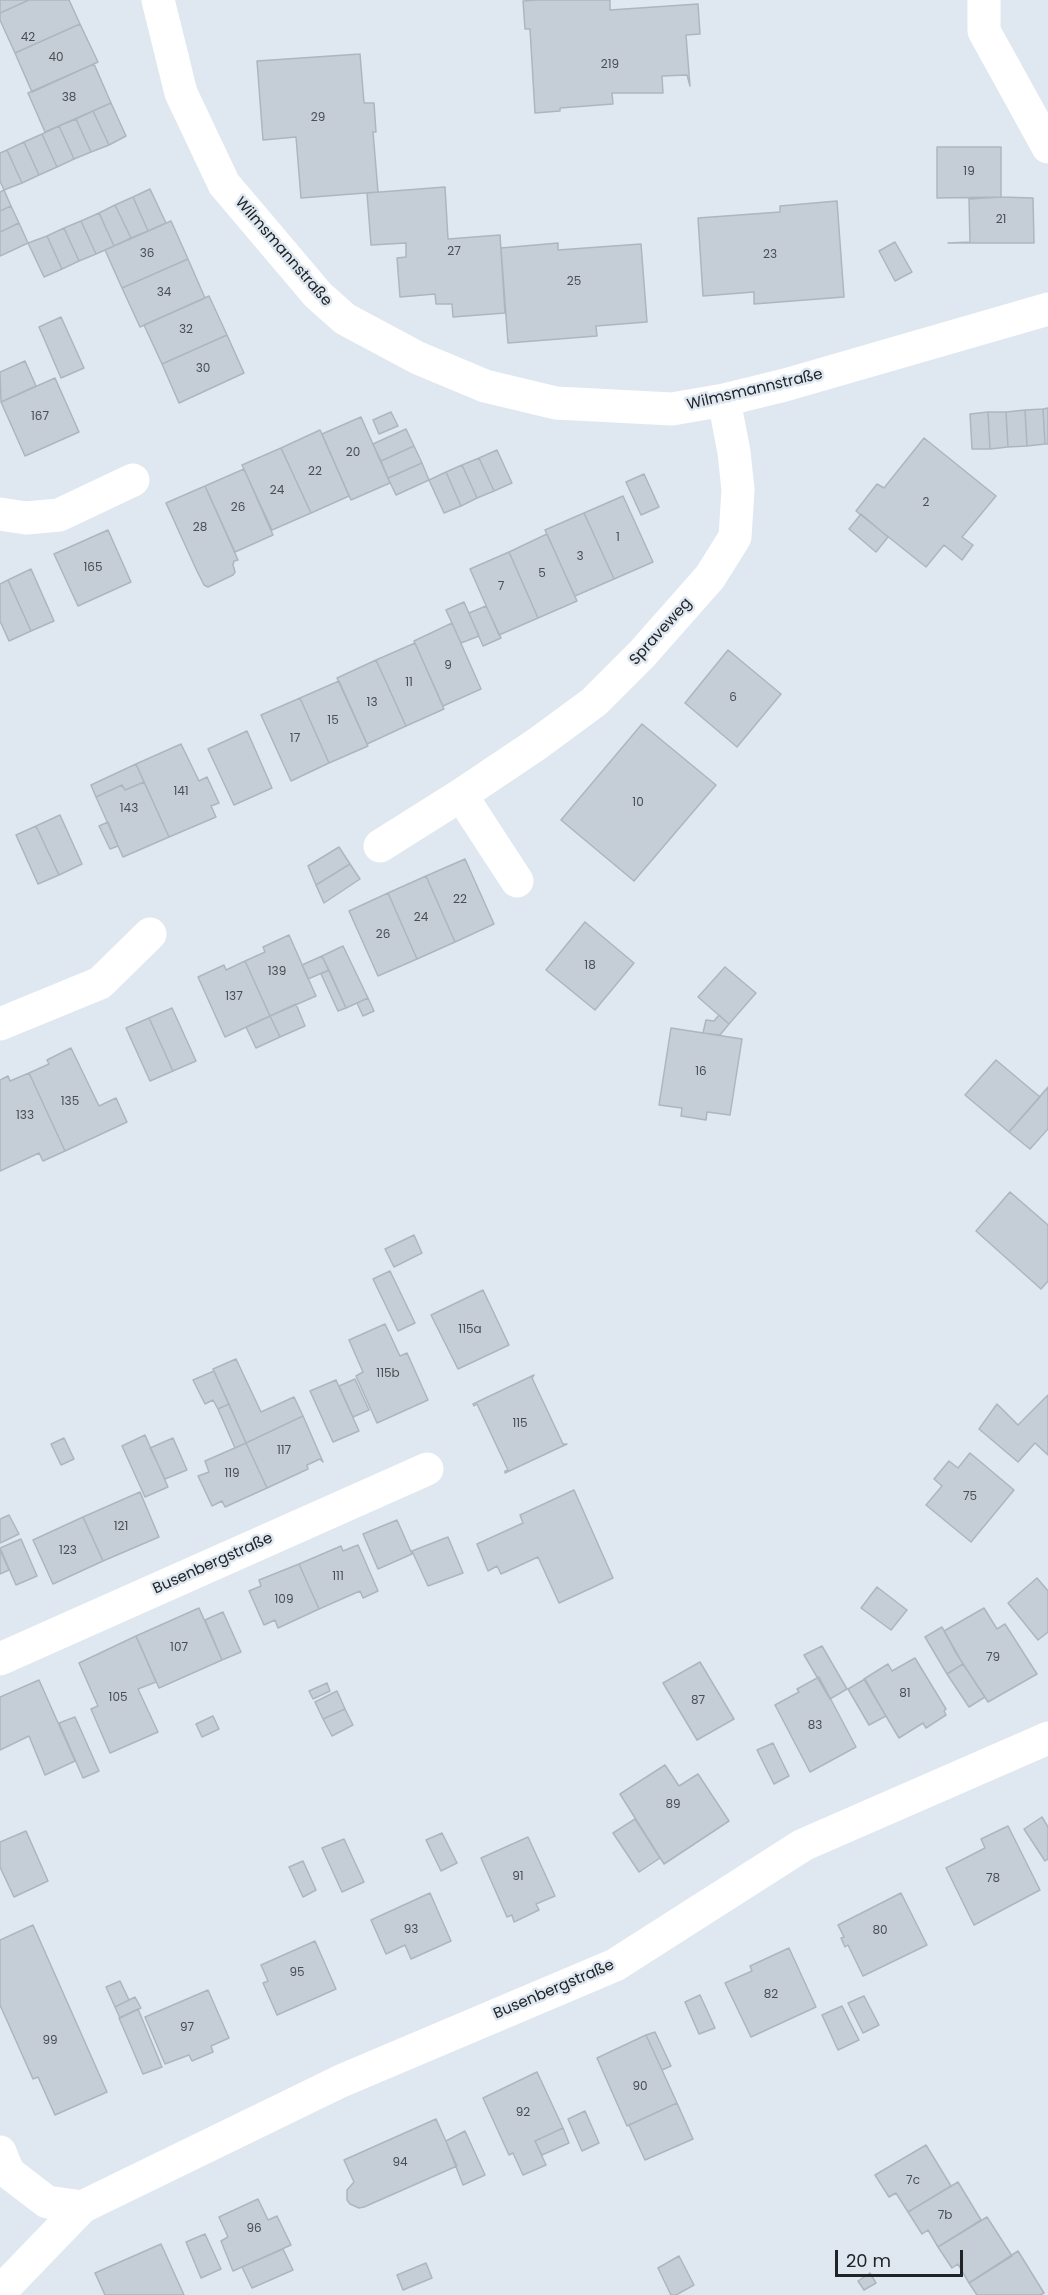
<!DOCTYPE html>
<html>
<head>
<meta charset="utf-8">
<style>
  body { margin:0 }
  #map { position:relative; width:1048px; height:2295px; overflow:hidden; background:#dfe8f1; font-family:Poppins,sans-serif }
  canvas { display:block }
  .scale { position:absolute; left:835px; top:2250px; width:128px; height:27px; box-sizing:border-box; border:3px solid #212427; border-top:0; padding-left:8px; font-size:18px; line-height:21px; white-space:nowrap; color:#212427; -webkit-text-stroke:4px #dfe8f1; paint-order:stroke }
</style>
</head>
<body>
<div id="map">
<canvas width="1048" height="2295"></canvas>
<div class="scale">20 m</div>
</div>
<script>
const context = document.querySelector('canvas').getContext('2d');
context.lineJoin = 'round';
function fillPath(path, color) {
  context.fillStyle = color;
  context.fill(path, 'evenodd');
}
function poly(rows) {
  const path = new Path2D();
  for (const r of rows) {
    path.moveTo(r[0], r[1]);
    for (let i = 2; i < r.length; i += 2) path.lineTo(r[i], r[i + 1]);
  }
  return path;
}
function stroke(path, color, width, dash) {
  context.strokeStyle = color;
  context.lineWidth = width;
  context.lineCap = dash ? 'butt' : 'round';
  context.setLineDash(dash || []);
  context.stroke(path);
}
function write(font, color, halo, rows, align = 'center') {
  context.font = font + ' Poppins,sans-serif';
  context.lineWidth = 5;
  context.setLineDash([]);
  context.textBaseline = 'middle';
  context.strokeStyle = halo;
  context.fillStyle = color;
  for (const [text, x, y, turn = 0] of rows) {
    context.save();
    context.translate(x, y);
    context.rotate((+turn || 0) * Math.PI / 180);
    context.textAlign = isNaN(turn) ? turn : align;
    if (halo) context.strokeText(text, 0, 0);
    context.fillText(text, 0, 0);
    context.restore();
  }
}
const building = poly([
  [0,0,29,0,0,13,0,0],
  [29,0,69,0,80,24,15,53,0,20,0,13,29,0],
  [537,0,610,0,610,10,698,4,700,34,686,35,690,86,687,75,662,76,663,93,612,93,613,104,560,108,560,111,535,113,530,29,525,29,523,1,537,0],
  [80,24,98,62,32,92,15,53,80,24],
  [360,54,364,103,374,103,376,132,373,132,378,192,301,198,296,137,263,140,257,61,360,54],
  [94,64,111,103,45,132,28,93,94,64],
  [111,103,126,136,109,145,93,111,111,103],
  [93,111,109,145,91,152,76,119,93,111],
  [76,119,91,152,74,159,59,126,76,119],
  [59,126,74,159,57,167,42,134,59,126],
  [42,134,57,167,39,175,24,142,42,134],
  [24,142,39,175,22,183,7,150,24,142],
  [937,147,1001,147,1001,197,937,198,937,147],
  [7,150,22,183,4,190,0,181,0,153,7,150],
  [445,187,448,239,500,235,505,313,453,317,452,304,436,304,435,294,400,297,397,258,406,257,406,243,371,245,367,193,445,187],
  [150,189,166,223,148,231,133,197,150,189],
  [4,190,11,206,0,211,0,192,4,190],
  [133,197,148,231,131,238,115,205,133,197],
  [1001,197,1033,198,1034,243,948,243,970,242,969,199,1001,197],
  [837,201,844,297,754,304,754,292,703,296,698,218,780,212,780,206,837,201],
  [115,205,131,238,114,246,99,213,115,205],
  [11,206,19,223,0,232,0,211,11,206],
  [99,213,114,246,96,254,81,221,99,213],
  [81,221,96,254,79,261,64,228,81,221],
  [171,221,188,259,122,288,105,250,171,221],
  [19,223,28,243,0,256,0,232,19,223],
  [64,228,79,261,62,269,47,236,64,228],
  [47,236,62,269,44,277,28,243,47,236],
  [895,242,912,272,895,281,879,251,895,242],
  [558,243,558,250,641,244,647,322,596,326,597,336,508,343,501,248,558,243],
  [188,259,205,298,140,327,122,288,188,259],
  [209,296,227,335,162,364,144,325,209,296],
  [61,317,84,368,61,378,39,327,61,317],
  [227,335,244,373,179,403,162,364,227,335],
  [25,361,36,386,1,402,0,372,25,361],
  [55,378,79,432,25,456,1,402,55,378],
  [1048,408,1048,444,1045,444,1043,409,1048,408],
  [1043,409,1045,444,1027,446,1025,410,1043,409],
  [1025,410,1027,446,1008,447,1006,412,1025,410],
  [391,412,398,426,379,434,373,420,391,412],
  [988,412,1006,412,1008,447,990,449,988,412],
  [988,412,990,449,972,449,970,414,988,412],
  [361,417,390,483,351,500,322,434,361,417],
  [406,429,414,446,381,461,373,444,406,429],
  [320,430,349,496,311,513,281,448,320,430],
  [924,438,996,496,962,537,973,545,962,560,944,545,926,567,856,511,877,484,884,488,924,438],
  [414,446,422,463,388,478,381,461,414,446],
  [281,448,311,513,272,530,242,465,281,448],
  [497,450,512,483,494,491,479,458,497,450],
  [479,458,494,491,477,498,462,465,479,458],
  [422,463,429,480,396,495,388,478,422,463],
  [462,465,477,498,461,506,446,472,462,465],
  [244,469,273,535,235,552,205,486,244,469],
  [446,472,461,506,444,513,429,480,446,472],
  [644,474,659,507,641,515,626,482,644,474],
  [205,486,238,560,234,561,233,565,235,572,233,575,208,587,204,585,196,569,166,503,205,486],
  [623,496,653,562,614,579,584,513,623,496],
  [584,513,614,579,575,596,545,530,584,513],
  [861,514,888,537,876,552,849,529,861,514],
  [108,530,131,582,78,606,54,554,108,530],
  [547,534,577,601,538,618,509,552,547,534],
  [509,552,538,618,499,635,470,569,509,552],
  [31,569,54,621,31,631,8,580,31,569],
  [8,580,31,631,9,641,0,621,0,584,8,580],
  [464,602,479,636,461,643,446,610,464,602],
  [486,606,501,638,483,646,469,613,486,606],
  [452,623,481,689,443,706,414,641,452,623],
  [415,643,444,709,406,726,376,660,415,643],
  [728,650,781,694,737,747,685,703,728,650],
  [376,660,406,726,367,744,337,678,376,660],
  [339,681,368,746,329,763,300,698,339,681],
  [300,698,329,763,291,781,261,715,300,698],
  [642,724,716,785,634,881,561,820,642,724],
  [247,731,272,788,234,805,208,749,247,731],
  [181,744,199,781,207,777,219,803,211,806,216,817,169,837,136,764,181,744],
  [136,764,144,782,125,790,122,785,96,797,91,785,136,764],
  [144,782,169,837,123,857,96,797,122,785,125,790,144,782],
  [60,815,82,864,59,875,36,826,60,815],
  [108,822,118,846,110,849,99,826,108,822],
  [36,826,59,875,38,884,16,835,36,826],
  [339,847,350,864,316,885,308,866,339,847],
  [465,859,494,924,455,942,426,876,465,859],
  [350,864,360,879,324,903,316,885,350,864],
  [426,876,455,942,417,959,388,893,426,876],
  [388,893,417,959,378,976,349,911,388,893],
  [585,922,634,963,595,1010,546,970,585,922],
  [289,935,316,996,270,1016,245,961,265,952,263,947,289,935],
  [343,946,368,998,346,1008,322,956,343,946],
  [322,956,329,970,308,979,302,965,322,956],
  [245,961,270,1016,225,1037,198,977,224,965,226,970,245,961],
  [725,967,756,993,729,1024,698,997,725,967],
  [329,970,346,1008,338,1011,321,974,329,970],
  [368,998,374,1011,363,1016,357,1003,368,998],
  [296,1004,305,1026,280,1037,270,1016,296,1004],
  [172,1008,196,1061,173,1071,149,1018,172,1008],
  [719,1015,729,1024,720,1035,703,1033,706,1020,714,1021,719,1015],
  [270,1016,280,1037,256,1048,246,1027,270,1016],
  [149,1018,173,1071,150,1081,126,1028,149,1018],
  [671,1028,742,1039,730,1115,707,1112,706,1120,681,1116,682,1108,659,1105,671,1028],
  [71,1048,99,1106,116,1098,127,1122,65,1151,29,1073,49,1064,47,1060,71,1048],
  [996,1060,1040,1097,1009,1132,965,1095,996,1060],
  [29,1073,65,1151,43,1161,39,1153,0,1171,0,1080,8,1076,10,1081,29,1073],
  [1048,1087,1048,1129,1030,1149,1009,1132,1048,1087],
  [1010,1192,1048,1225,1048,1281,1041,1289,976,1231,1010,1192],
  [414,1235,422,1253,394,1267,385,1249,414,1235],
  [390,1271,415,1323,398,1331,373,1279,390,1271],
  [483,1290,509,1345,458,1369,431,1315,483,1290],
  [385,1324,400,1356,407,1353,428,1400,377,1423,356,1376,363,1372,349,1340,385,1324],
  [236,1359,261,1412,294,1397,303,1416,246,1443,213,1369,236,1359],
  [214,1371,229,1404,218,1409,213,1400,205,1404,193,1380,214,1371],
  [534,1375,532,1378,563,1444,567,1444,505,1473,505,1471,508,1470,477,1404,474,1406,473,1404,534,1375],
  [355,1379,369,1410,353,1417,339,1386,355,1379],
  [336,1380,359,1431,333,1442,310,1391,336,1380],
  [1048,1395,1048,1455,1035,1443,1018,1462,979,1429,997,1404,1018,1425,1048,1395],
  [229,1404,246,1443,235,1448,218,1409,229,1404],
  [303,1416,323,1462,320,1459,307,1465,308,1469,267,1488,246,1443,303,1416],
  [145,1435,168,1487,145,1497,122,1446,145,1435],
  [64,1438,74,1459,61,1465,51,1444,64,1438],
  [173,1438,187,1470,165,1479,150,1448,173,1438],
  [246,1443,267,1488,225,1507,222,1501,212,1506,198,1476,209,1472,205,1461,246,1443],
  [970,1453,1014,1490,971,1542,926,1505,942,1486,934,1479,949,1461,958,1468,970,1453],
  [574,1490,613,1578,559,1603,538,1557,501,1574,497,1566,488,1571,477,1544,523,1523,520,1515,574,1490],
  [140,1492,159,1537,103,1561,83,1517,140,1492],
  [9,1515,19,1534,0,1543,0,1519,9,1515],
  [83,1517,103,1561,53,1584,33,1540,83,1517],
  [397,1520,412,1554,378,1569,363,1534,397,1520],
  [448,1537,463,1573,428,1586,412,1551,448,1537],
  [21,1539,37,1576,16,1585,0,1548,21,1539],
  [358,1545,378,1591,363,1598,360,1591,319,1609,299,1564,341,1546,343,1551,358,1545],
  [0,1550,9,1570,0,1574,0,1550],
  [299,1564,319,1609,278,1628,275,1620,264,1625,249,1591,261,1586,259,1580,299,1564],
  [1037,1578,1048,1591,1048,1632,1038,1640,1008,1603,1037,1578],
  [877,1587,907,1610,891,1630,861,1608,877,1587],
  [199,1608,222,1660,159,1688,136,1636,199,1608],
  [984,1608,997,1629,1005,1624,1037,1674,988,1702,956,1653,944,1631,984,1608],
  [223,1612,241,1652,222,1660,205,1620,223,1612],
  [942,1627,963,1664,947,1674,925,1637,942,1627],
  [136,1636,156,1682,138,1689,158,1732,110,1753,91,1709,98,1706,79,1663,136,1636],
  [822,1646,847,1689,830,1699,804,1655,822,1646],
  [915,1658,946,1709,944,1711,946,1715,926,1728,923,1723,899,1738,864,1679,888,1664,892,1671,915,1658],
  [700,1662,734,1719,697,1740,663,1683,700,1662],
  [963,1664,985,1697,969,1707,947,1674,963,1664],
  [819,1677,856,1747,810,1772,775,1705,799,1692,797,1689,819,1677],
  [865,1679,886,1716,869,1725,848,1689,865,1679],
  [39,1680,75,1761,45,1775,29,1736,0,1750,0,1697,39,1680],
  [327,1683,330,1691,313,1699,309,1691,327,1683],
  [337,1691,345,1709,323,1719,315,1702,337,1691],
  [345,1709,353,1725,332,1736,323,1719,345,1709],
  [213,1716,219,1729,202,1737,196,1724,213,1716],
  [75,1717,99,1771,83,1778,59,1723,75,1717],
  [773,1743,789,1776,774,1784,757,1750,773,1743],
  [665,1765,679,1786,698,1774,729,1821,664,1864,620,1794,665,1765],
  [1042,1817,1048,1827,1048,1859,1045,1861,1024,1829,1042,1817],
  [635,1819,660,1858,639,1872,613,1833,635,1819],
  [1008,1826,1040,1890,974,1925,946,1868,985,1848,981,1839,1008,1826],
  [26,1831,48,1881,14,1897,0,1867,0,1842,26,1831],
  [442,1833,457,1863,441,1871,426,1840,442,1833],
  [528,1837,555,1896,536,1904,539,1910,514,1922,512,1915,507,1917,481,1858,528,1837],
  [344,1839,364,1882,342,1892,322,1848,344,1839],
  [303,1861,316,1890,303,1897,289,1867,303,1861],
  [430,1893,451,1941,411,1959,405,1945,386,1954,371,1920,430,1893],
  [901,1893,927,1945,863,1976,848,1945,845,1947,841,1938,844,1937,838,1925,901,1893],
  [33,1925,107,2092,55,2115,38,2077,33,2079,0,2005,0,1940,33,1925],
  [315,1941,336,1989,277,2015,263,1983,268,1981,261,1965,315,1941],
  [789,1948,816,2007,751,2037,725,1983,752,1971,750,1966,789,1948],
  [120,1981,129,2000,115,2007,106,1987,120,1981],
  [208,1990,229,2038,211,2046,213,2052,192,2061,189,2055,165,2064,145,2017,208,1990],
  [700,1995,715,2028,699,2034,685,2002,700,1995],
  [864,1996,879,2025,863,2033,848,2003,864,1996],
  [135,1997,141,2008,120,2018,115,2007,135,1997],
  [842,2006,859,2040,838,2050,822,2015,842,2006],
  [138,2009,162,2067,143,2074,119,2018,138,2009],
  [655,2032,671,2066,662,2070,646,2035,655,2032],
  [646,2035,677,2103,627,2126,597,2058,646,2035],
  [537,2072,563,2128,535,2141,546,2165,523,2175,513,2153,509,2155,483,2098,537,2072],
  [677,2103,693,2139,645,2160,629,2125,677,2103],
  [585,2111,599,2143,582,2151,568,2119,585,2111],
  [436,2119,457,2166,364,2207,359,2208,350,2204,347,2200,347,2190,354,2182,344,2160,436,2119],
  [563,2128,569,2143,542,2155,535,2141,563,2128],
  [465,2131,485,2175,463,2185,446,2141,465,2131],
  [926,2145,951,2186,908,2212,896,2193,889,2197,875,2175,926,2145],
  [958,2182,981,2220,938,2247,928,2230,922,2234,908,2212,958,2182],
  [258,2199,268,2220,277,2216,291,2245,233,2271,221,2241,228,2237,219,2217,258,2199],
  [987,2217,1012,2256,969,2283,958,2264,952,2268,938,2247,987,2217],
  [205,2234,221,2269,201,2278,186,2242,205,2234],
  [161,2244,184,2295,105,2295,95,2273,161,2244],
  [283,2249,293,2270,252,2288,242,2267,283,2249],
  [1018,2251,1044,2293,1040,2295,977,2295,969,2283,1018,2251],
  [679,2256,694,2285,676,2295,671,2295,658,2268,679,2256],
  [426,2263,432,2278,403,2290,397,2275,426,2263],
  [870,2273,876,2283,864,2290,858,2281,870,2273]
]);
fillPath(building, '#c5ced7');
stroke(building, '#acb6be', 1.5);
stroke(poly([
  [158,0,181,93,224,184,318,295,345,319,418,358,485,386,556,403,672,409,724,400,785,385,1048,309],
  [984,0,984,31,1048,147],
  [0,514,26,518,59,515,133,480],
  [461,795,517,881],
  [380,846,461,795,537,744,594,702,642,654,710,577,735,537,738,490,734,452,724,400],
  [0,1024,100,983,150,934],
  [0,1659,427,1469],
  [0,2152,8,2172,47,2202,82,2207,341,2081,615,1965,803,1845,1048,1738],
  [0,2292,82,2207]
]), '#fff', 33);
write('12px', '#4a4e53', null, [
  ["42",28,38],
  ["40",56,58],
  ["219",610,65],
  ["38",69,98],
  ["29",318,118],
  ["19",969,172],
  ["21",1001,220],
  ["27",454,252],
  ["36",147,254],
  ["23",770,255],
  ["25",574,282],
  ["34",164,293],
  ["32",186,330],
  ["30",203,369],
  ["167",40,417],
  ["20",353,453],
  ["22",315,472],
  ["24",277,491],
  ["2",926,503],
  ["26",238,508],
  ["28",200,528],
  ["1",618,538],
  ["3",580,557],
  ["165",93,568],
  ["5",542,574],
  ["7",501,587],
  ["9",448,666],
  ["11",409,683],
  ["6",733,698],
  ["13",372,703],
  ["15",333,721],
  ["17",295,739],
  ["141",181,792],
  ["10",638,803],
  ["143",129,809],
  ["22",460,900],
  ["24",421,918],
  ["26",383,935],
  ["18",590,966],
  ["139",277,972],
  ["137",234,997],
  ["16",701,1072],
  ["135",70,1102],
  ["133",25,1116],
  ["115a",470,1330],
  ["115b",388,1374],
  ["115",520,1424],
  ["117",284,1451],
  ["119",232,1474],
  ["75",970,1497],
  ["121",121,1527],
  ["123",68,1551],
  ["111",338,1577],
  ["109",284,1600],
  ["107",179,1648],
  ["79",993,1658],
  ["81",905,1694],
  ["105",118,1698],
  ["87",698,1701],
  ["83",815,1726],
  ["89",673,1805],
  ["91",518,1877],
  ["78",993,1879],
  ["93",411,1930],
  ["80",880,1931],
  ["95",297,1973],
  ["82",771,1995],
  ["97",187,2028],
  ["99",50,2041],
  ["90",640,2087],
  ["92",523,2113],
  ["94",400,2163],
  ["7c",913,2181],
  ["7b",945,2216],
  ["96",254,2229]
]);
write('15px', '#212427', '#dfe8f1', [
  ["Wilmsmannstraße",283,252,49],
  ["Wilmsmannstraße",755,390,-13],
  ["Spraveweg",661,632,-48],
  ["Busenbergstraße",213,1564,-24],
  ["Busenbergstraße",554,1990,-23]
]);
</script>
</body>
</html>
